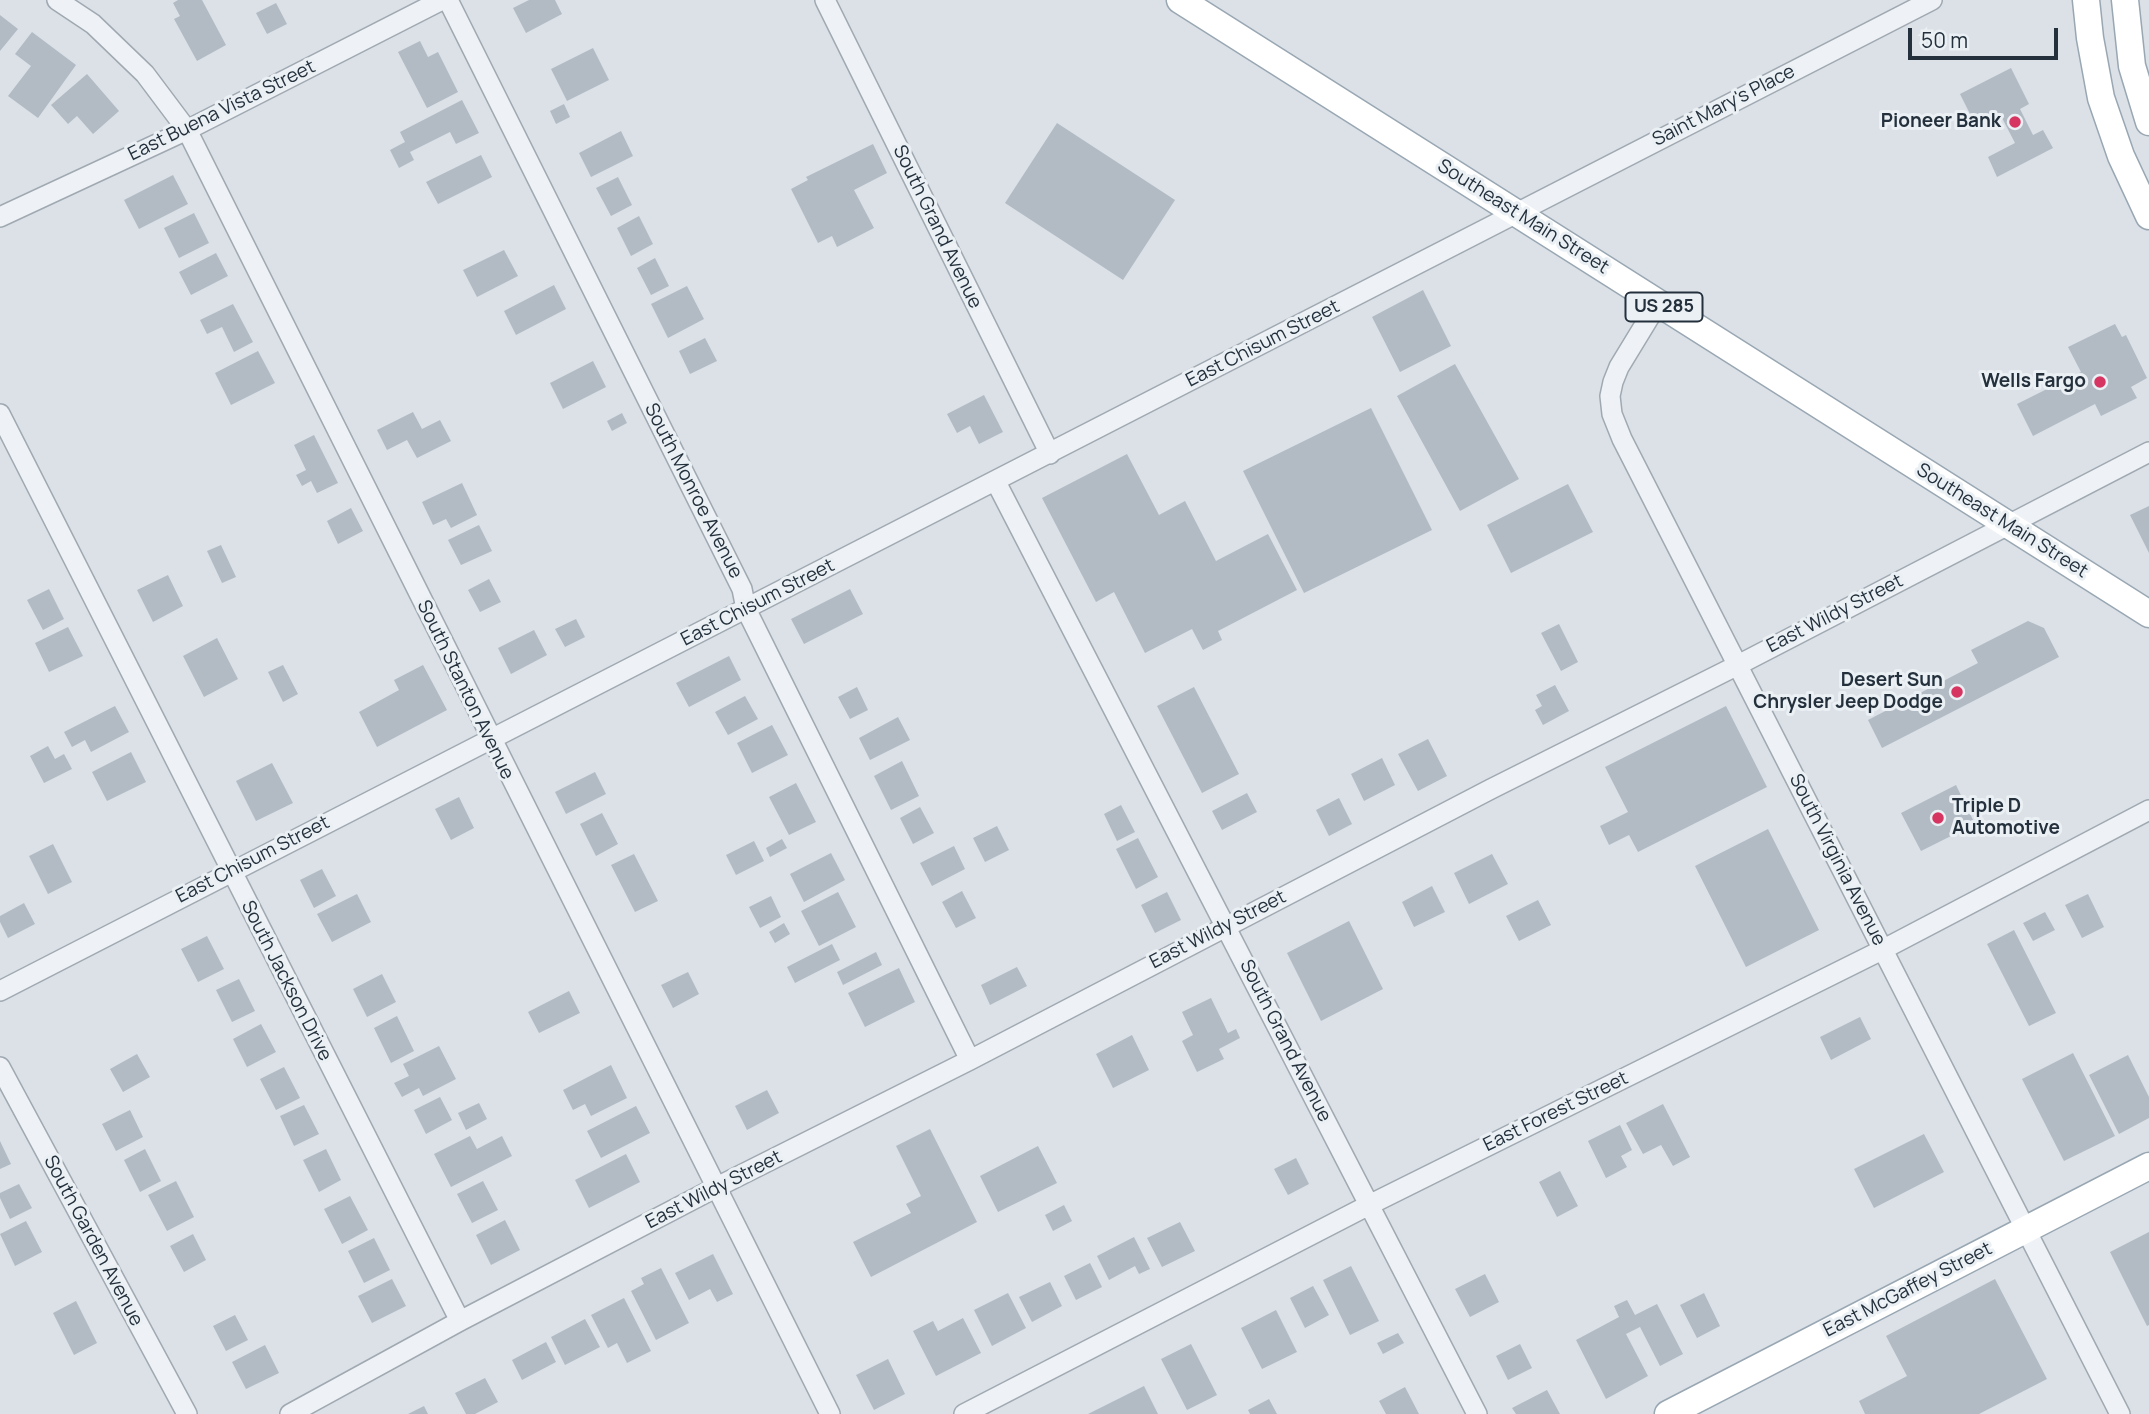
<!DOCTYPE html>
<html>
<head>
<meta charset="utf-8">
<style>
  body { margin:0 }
  #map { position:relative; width:2149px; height:1414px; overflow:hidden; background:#dbe1e7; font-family:Manrope,sans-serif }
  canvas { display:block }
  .scale { position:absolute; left:1908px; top:28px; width:150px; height:32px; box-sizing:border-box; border:4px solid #24313d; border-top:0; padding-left:9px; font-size:21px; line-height:24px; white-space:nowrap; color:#24313d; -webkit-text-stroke:5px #eaf0f4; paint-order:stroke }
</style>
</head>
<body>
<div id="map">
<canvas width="2149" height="1414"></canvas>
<div class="scale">50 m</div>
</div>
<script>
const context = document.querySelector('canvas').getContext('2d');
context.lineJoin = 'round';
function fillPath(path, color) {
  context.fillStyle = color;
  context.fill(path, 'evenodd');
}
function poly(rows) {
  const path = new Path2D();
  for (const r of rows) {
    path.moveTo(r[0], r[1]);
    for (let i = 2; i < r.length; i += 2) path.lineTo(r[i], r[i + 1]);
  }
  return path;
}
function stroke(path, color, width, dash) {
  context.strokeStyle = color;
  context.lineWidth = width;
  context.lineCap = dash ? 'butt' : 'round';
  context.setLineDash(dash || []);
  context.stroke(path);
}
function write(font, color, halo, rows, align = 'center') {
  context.font = font + ' Manrope,sans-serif';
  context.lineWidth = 6;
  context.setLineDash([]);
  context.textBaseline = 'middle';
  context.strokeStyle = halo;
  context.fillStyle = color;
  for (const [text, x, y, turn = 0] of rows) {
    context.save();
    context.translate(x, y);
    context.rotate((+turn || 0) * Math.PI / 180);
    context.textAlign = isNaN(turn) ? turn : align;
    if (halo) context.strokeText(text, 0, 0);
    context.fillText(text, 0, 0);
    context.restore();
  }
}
fillPath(poly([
  [178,0,202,0,226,45,197,61,174,19,180,16,173,3],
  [529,0,555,0,562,14,526,33,513,8],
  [276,3,287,24,267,34,256,13],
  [0,15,18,29,0,51],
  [32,32,76,65,38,118,8,96,31,66,15,54],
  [420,41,428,57,438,52,458,92,427,108,398,52],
  [593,48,609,80,567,101,551,69],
  [2011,68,2029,104,2020,109,2033,135,2043,130,2053,148,1997,177,1988,157,2015,143,2001,116,1977,128,1960,94],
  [87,74,119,111,93,134,77,116,68,124,51,105],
  [462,100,479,133,456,144,450,132,410,152,414,160,399,168,390,150,405,142,400,132],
  [564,104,570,117,556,124,550,111],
  [1057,123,1175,200,1123,280,1005,203],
  [621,131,633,156,591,177,579,153],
  [873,144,887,173,854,190,874,228,837,247,832,236,818,243,791,189,808,180,806,177],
  [481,155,492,177,438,204,426,182],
  [173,175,188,204,139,229,124,200],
  [618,177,632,205,611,216,596,188],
  [194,213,209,243,179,258,164,228],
  [639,216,653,244,631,256,617,228],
  [504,250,518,276,477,297,463,270],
  [216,253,228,276,191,295,179,272],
  [655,258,669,286,651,295,637,268],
  [554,285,566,309,516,335,504,311],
  [687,286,704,319,668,338,651,304],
  [1423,290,1451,346,1400,372,1372,317],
  [233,304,253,342,234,352,222,327,207,334,200,320],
  [2115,324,2122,337,2126,335,2147,378,2131,387,2137,398,2101,416,2095,404,2033,436,2017,404,2081,372,2068,347],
  [705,338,717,361,690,374,679,351],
  [258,351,275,383,231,405,215,373],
  [593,361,606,387,563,409,550,383],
  [1455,364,1519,479,1460,511,1397,396],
  [984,395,1003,432,979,444,970,426,957,433,947,414],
  [1371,408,1432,530,1304,593,1243,471],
  [413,412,422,429,440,420,451,441,417,458,407,440,387,450,377,430],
  [622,413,627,423,612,431,607,421],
  [314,435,338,483,317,493,311,481,302,486,296,475,306,470,294,445],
  [1127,454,1159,515,1185,501,1216,561,1268,534,1297,590,1218,631,1222,640,1203,650,1192,629,1145,653,1114,592,1096,602,1042,498],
  [462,483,477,515,451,528,446,519,433,525,422,502],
  [1568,484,1593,532,1511,573,1487,525],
  [2149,506,2149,553,2130,515],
  [351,508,363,531,338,544,327,521],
  [479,525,492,551,461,565,448,540],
  [221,545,236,577,222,583,207,551],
  [168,575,183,606,153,622,137,590],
  [489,579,501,602,480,612,468,590],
  [49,589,64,619,43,630,27,600],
  [850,589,863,614,804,644,791,619],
  [576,619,585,637,565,647,555,629],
  [2028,621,2044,628,2059,657,1882,748,1868,720,1978,663,1971,650],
  [1559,624,1578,662,1561,671,1541,633],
  [68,627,83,656,49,672,35,643],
  [534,630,547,655,511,674,498,648],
  [217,638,238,679,204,697,183,656],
  [729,656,741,680,689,707,676,683],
  [283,665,298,694,283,702,268,672],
  [423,665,447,710,377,747,359,712,399,690,394,680],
  [1555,685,1569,711,1543,725,1535,710,1542,706,1536,695],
  [857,687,868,710,850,719,838,697],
  [1194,687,1239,774,1202,793,1157,706],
  [745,696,758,719,728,735,715,712],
  [115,706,129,732,91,752,85,740,72,747,64,732],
  [1726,706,1767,787,1638,852,1629,835,1609,845,1600,826,1628,812,1605,767],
  [898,717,910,740,870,760,859,738],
  [772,725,788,755,752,773,737,743],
  [1428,739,1447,776,1418,791,1398,754],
  [48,746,55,759,64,754,72,769,44,783,30,756],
  [131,752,146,782,107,801,92,772],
  [1382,758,1395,785,1364,801,1351,774],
  [902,761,919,796,891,810,874,776],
  [272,763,293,803,256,821,236,781],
  [595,772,606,794,566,814,555,792],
  [796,783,816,822,789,835,769,797],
  [1956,785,1975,824,1921,851,1901,813],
  [1247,793,1257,812,1222,830,1212,811],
  [459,797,474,828,451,840,435,809],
  [1339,798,1352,824,1329,836,1316,810],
  [1121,805,1135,832,1117,841,1104,814],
  [920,807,934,833,913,844,900,818],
  [602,813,618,844,596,856,580,824],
  [997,826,1009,850,985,862,973,838],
  [1768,829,1819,930,1746,967,1695,866],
  [1138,838,1158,877,1136,889,1116,849],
  [782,839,787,848,770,857,766,848],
  [754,841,764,861,736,875,726,855],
  [53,844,72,882,48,894,29,856],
  [954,846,965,869,932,886,920,863],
  [831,853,845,880,804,902,790,874],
  [634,854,658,901,635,912,611,865],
  [1492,854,1508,884,1469,904,1454,873],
  [322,869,336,896,314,908,300,880],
  [1432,886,1445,912,1414,927,1402,902],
  [962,891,976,918,956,928,942,902],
  [838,892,856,927,819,946,801,911],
  [1167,892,1181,920,1155,933,1141,905],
  [357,894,371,922,332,942,317,914],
  [2088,894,2104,927,2082,938,2065,905],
  [771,896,781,917,760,928,749,907],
  [1538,900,1551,925,1519,941,1506,916],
  [24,903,35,924,8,938,0,922,0,916],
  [2045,912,2055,930,2033,941,2023,923],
  [1349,921,1383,989,1321,1021,1287,953],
  [784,923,790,934,775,943,769,932],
  [2014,930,2056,1013,2029,1026,1987,944],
  [207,936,224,969,198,982,181,949],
  [832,944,840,960,795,983,787,967],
  [876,952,882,965,843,985,837,972],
  [1017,967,1027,986,990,1005,981,985],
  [899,968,915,1002,865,1027,848,993],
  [688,972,699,994,673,1008,661,985],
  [382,974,396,1002,367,1017,353,989],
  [239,979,255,1011,232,1022,216,990],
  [569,991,580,1013,539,1033,528,1012],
  [1211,998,1228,1033,1236,1029,1240,1038,1219,1049,1224,1059,1197,1072,1182,1041,1193,1035,1182,1012],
  [397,1016,414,1051,391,1063,374,1028],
  [1860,1017,1871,1039,1831,1060,1820,1037],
  [261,1024,276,1052,247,1067,233,1039],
  [1132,1035,1149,1070,1113,1088,1096,1054],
  [439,1046,456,1079,423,1096,419,1088,402,1097,394,1083,409,1076,403,1064],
  [2073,1053,2115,1136,2064,1161,2022,1079],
  [137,1054,150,1077,123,1092,110,1069],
  [2128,1055,2149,1097,2149,1118,2119,1134,2089,1075],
  [611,1065,627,1098,591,1116,585,1104,573,1110,563,1090],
  [284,1067,300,1098,276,1110,260,1079],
  [767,1090,779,1113,747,1130,735,1106],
  [440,1097,452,1120,426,1134,414,1110],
  [479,1103,487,1119,466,1130,458,1113],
  [1663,1104,1690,1157,1673,1166,1661,1145,1643,1154,1626,1123],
  [304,1105,319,1134,294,1146,280,1116],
  [636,1106,650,1133,601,1158,587,1131],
  [130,1110,143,1137,116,1151,102,1124],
  [1620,1125,1632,1150,1621,1156,1627,1167,1606,1178,1588,1141],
  [930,1129,977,1222,871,1277,853,1242,911,1213,906,1204,921,1196,896,1146],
  [1924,1134,1944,1172,1874,1208,1854,1169],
  [470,1136,477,1149,502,1136,512,1156,451,1187,434,1154],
  [0,1141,11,1164,0,1169],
  [1038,1146,1057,1183,998,1212,980,1176],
  [145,1149,161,1181,140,1192,124,1160],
  [326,1149,341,1180,319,1192,303,1160],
  [626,1154,640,1182,589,1208,575,1180],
  [1296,1158,1309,1184,1288,1195,1274,1169],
  [1560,1171,1578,1206,1557,1217,1539,1182],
  [176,1181,194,1217,167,1231,148,1195],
  [483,1181,498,1210,472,1223,457,1194],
  [19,1184,32,1208,10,1219,0,1198,0,1193],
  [350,1196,368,1230,342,1244,324,1209],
  [1064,1205,1072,1221,1053,1231,1045,1215],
  [505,1220,520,1250,491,1265,476,1235],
  [26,1221,42,1252,15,1266,0,1234],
  [1180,1222,1195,1251,1162,1267,1147,1238],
  [2149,1232,2149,1325,2147,1326,2110,1252],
  [193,1234,206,1260,184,1272,170,1246],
  [1134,1237,1150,1269,1139,1274,1135,1266,1109,1280,1097,1256],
  [374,1238,390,1270,364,1283,348,1251],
  [713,1254,733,1294,717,1302,710,1289,689,1300,675,1273],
  [1090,1263,1102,1287,1076,1300,1064,1276],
  [1351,1266,1379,1321,1350,1335,1323,1280],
  [661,1268,689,1323,656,1340,631,1291,644,1284,641,1278],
  [1485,1274,1499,1302,1470,1317,1455,1289],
  [392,1279,406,1306,372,1323,358,1296],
  [1995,1279,2047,1379,1979,1414,1865,1414,1859,1401,1907,1376,1886,1336],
  [1050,1282,1062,1306,1032,1322,1019,1297],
  [1313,1286,1329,1315,1305,1328,1290,1298],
  [1008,1293,1026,1328,992,1346,974,1310],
  [1704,1293,1720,1326,1697,1338,1680,1305],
  [624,1298,651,1351,627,1363,617,1343,608,1348,591,1315],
  [1627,1300,1635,1315,1657,1304,1683,1354,1660,1366,1640,1327,1626,1334,1648,1376,1606,1399,1576,1340,1619,1317,1614,1306],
  [76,1301,97,1343,74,1355,53,1313],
  [1276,1310,1297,1352,1262,1369,1241,1328],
  [235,1315,248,1340,226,1351,213,1326],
  [963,1318,981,1353,936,1376,913,1331,933,1321,938,1331],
  [585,1319,600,1347,565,1365,551,1337],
  [1398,1333,1404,1343,1383,1354,1377,1343],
  [546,1342,556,1362,522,1380,512,1360],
  [1191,1344,1217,1395,1187,1410,1161,1359],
  [1520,1344,1532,1368,1508,1380,1496,1356],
  [265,1345,279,1373,246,1389,232,1362],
  [888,1359,905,1394,874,1410,856,1375],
  [485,1378,498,1402,475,1414,466,1414,455,1393],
  [1144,1386,1158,1414,1088,1414],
  [1405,1387,1419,1414,1386,1414,1379,1401],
  [1547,1390,1560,1414,1516,1414,1512,1408],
  [1269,1399,1277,1414,1250,1414,1248,1410],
  [424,1406,428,1414,408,1414]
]), '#b2bbc4');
const minor = poly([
  [57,0,93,24,145,74,187,130,830,1414],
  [448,0,742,589,746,609,970,1060],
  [825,0,1050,454],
  [0,217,187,130,442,0],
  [1658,303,1619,367,1613,382,1610,396,1612,414,1622,439,2120,1414],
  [0,414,460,1321],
  [996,482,1477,1414],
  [0,991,1932,0],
  [0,1067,187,1414],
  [290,1414,460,1321,715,1188,970,1060,1491,789,1738,665,2149,452],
  [964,1414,1369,1205,1882,950,2149,810]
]);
const major = poly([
  [1180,0,2149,614],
  [2086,0,2090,38,2101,98,2121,156,2149,216],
  [2125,0,2132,66,2149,122],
  [1668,1414,2149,1166]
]);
stroke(minor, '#a0a9b1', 22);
stroke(major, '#99a7b3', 29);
stroke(minor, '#eef1f5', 19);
stroke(major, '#fff', 26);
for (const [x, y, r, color] of [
  [2015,122,7,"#d63562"],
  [2100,382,7,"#d63562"],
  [1957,692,7,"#d63562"],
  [1938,818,7,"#d63562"]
]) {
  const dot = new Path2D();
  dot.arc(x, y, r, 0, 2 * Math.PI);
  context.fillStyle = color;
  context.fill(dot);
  stroke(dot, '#eaf0f4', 2.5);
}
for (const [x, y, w] of [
  [1664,307,77]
]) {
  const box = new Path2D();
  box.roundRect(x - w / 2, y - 14.5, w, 29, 5);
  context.fillStyle = '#eaf0f4';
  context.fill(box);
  stroke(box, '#24313d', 2);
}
write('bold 18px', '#24313d', null, [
  ["US 285",1664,307]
]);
write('19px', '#24313d', '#eaf0f4', [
  ["Saint Mary's Place",1724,106,-27],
  ["East Buena Vista Street",222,111,-26],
  ["Southeast Main Street",1523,217,32],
  ["South Grand Avenue",937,227,64],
  ["East Chisum Street",1263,344,-27],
  ["South Monroe Avenue",693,491,63],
  ["Southeast Main Street",2002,521,32],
  ["East Chisum Street",758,603,-27],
  ["East Wildy Street",1835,614,-27],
  ["South Stanton Avenue",465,690,64],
  ["East Chisum Street",253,860,-27],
  ["South Virginia Avenue",1837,860,63],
  ["East Wildy Street",1218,930,-27],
  ["South Jackson Drive",286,981,63],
  ["South Grand Avenue",1285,1041,63],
  ["East Forest Street",1556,1112,-26],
  ["East Wildy Street",714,1190,-27],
  ["South Garden Avenue",93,1241,62],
  ["East McGaffey Street",1908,1290,-27]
]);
write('bold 19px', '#24313d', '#eaf0f4', [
  ["Pioneer Bank",2001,122],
  ["Wells Fargo",2086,382],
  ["Desert Sun",1943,681],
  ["Chrysler Jeep Dodge",1943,703],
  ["Triple D",1952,807,"left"],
  ["Automotive",1952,829,"left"]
], 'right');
</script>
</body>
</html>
